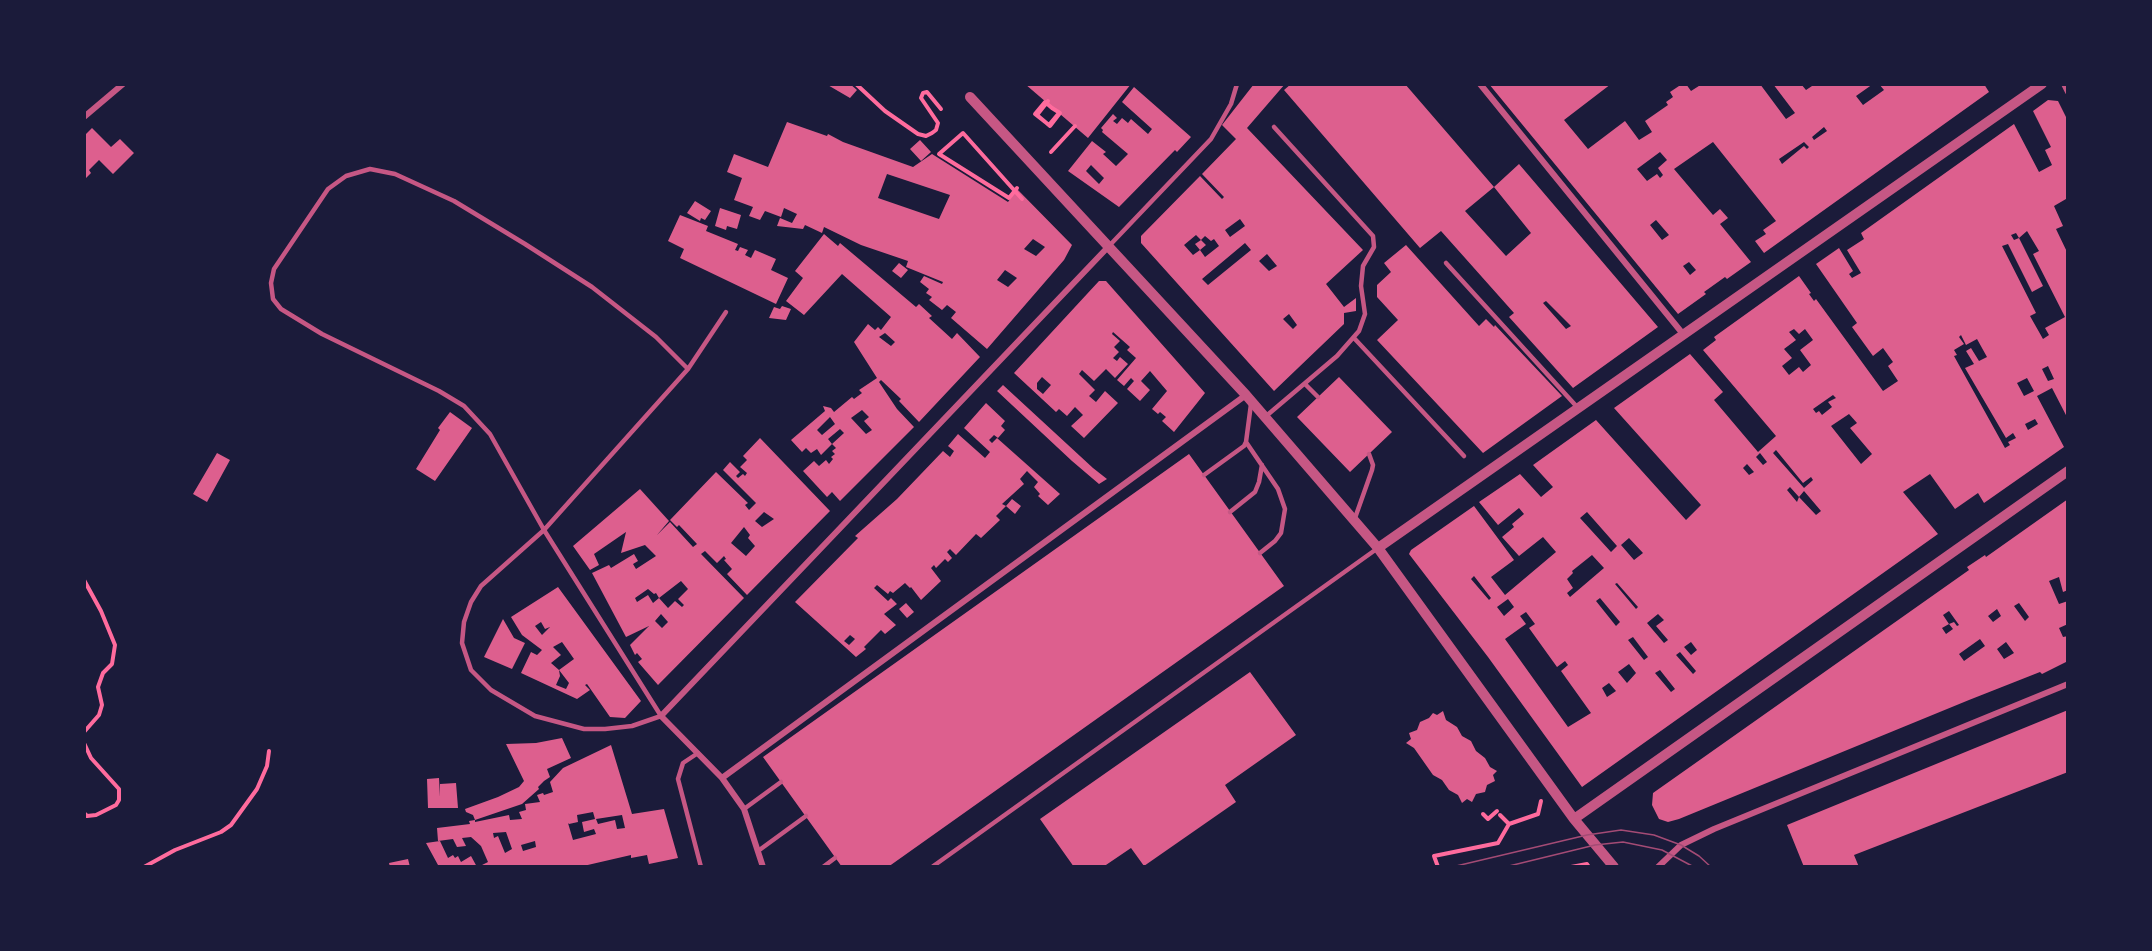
<!DOCTYPE html>
<html>
<head>
<meta charset="utf-8">
<style>
  body { margin:0 }
  #map { position:relative; width:2152px; height:951px; overflow:hidden; background:#1b1b3a; font-family:Cabin,sans-serif }
  canvas { display:block }
  .frame { position:absolute; inset:0; border:86px solid #1b1b3a; pointer-events:none }
</style>
</head>
<body>
<div id="map">
<canvas width="2152" height="951"></canvas>
<div class="frame"></div>
</div>
<script>
const context = document.querySelector('canvas').getContext('2d');
context.lineJoin = 'round';
function fillPath(path, color) {
  context.fillStyle = color;
  context.fill(path, 'evenodd');
}
function poly(rows) {
  const path = new Path2D();
  for (const r of rows) {
    path.moveTo(r[0], r[1]);
    for (let i = 2; i < r.length; i += 2) path.lineTo(r[i], r[i + 1]);
  }
  return path;
}
function stroke(path, color, width, dash) {
  context.strokeStyle = color;
  context.lineWidth = width;
  context.lineCap = dash ? 'butt' : 'round';
  context.setLineDash(dash || []);
  context.stroke(path);
}
fillPath(poly([
  [826,84,850,84,857,90,850,98],
  [1025,84,1131,84,1088,138],
  [1254,84,1285,84,1247,128,1363,250,1326,284,1344,307,1356,298,1356,311,1344,313,1344,324,1274,391,1141,243,1141,236,1200,176,1222,199,1224,197,1202,174,1236,139,1222,125],
  [1240,219,1245,226,1230,237,1225,230],
  [1196,235,1201,240,1205,236,1211,241,1214,239,1219,246,1205,257,1200,250,1193,255,1184,245],
  [1245,243,1251,250,1208,285,1202,279],
  [1267,254,1277,266,1269,271,1259,261],
  [1289,314,1297,325,1293,329,1283,319],
  [1291,84,1405,84,1494,187,1465,211,1506,256,1531,233,1494,187,1519,164,1658,327,1573,388,1509,317,1514,313,1441,231,1420,248,1284,90],
  [1546,301,1571,326,1566,329,1543,303],
  [1489,84,1611,84,1564,120,1588,149,1625,121,1639,140,1652,132,1645,121,1668,105,1666,102,1673,97,1670,92,1682,84,1686,84,1691,91,1702,84,1760,84,1786,119,1795,113,1773,84,1801,84,1806,90,1815,84,1873,84,1856,96,1863,105,1884,90,1879,84,1984,84,1989,92,1764,253,1755,241,1766,234,1763,230,1776,221,1713,142,1674,169,1713,215,1720,209,1728,218,1720,224,1751,262,1727,279,1725,277,1704,292,1706,294,1678,314],
  [1824,127,1827,131,1814,140,1812,137],
  [1804,142,1809,147,1807,149,1804,146,1782,164,1779,159],
  [1660,152,1667,160,1658,168,1663,175,1660,178,1657,174,1647,181,1637,169],
  [1656,220,1669,235,1662,240,1650,225],
  [1689,262,1696,270,1690,275,1683,266],
  [1134,87,1191,137,1177,152,1175,150,1119,207,1068,171,1092,141,1106,152,1103,154,1116,166,1128,154,1102,132,1103,130,1101,128,1113,114,1117,118,1113,121,1117,124,1122,118,1128,123,1131,119,1148,134,1152,129,1122,102],
  [1091,165,1104,178,1099,184,1086,171],
  [2048,100,2058,101,2068,121,2068,204,2066,199,2054,206,2063,226,2056,229,2068,254,2068,419,2052,388,2037,396,2064,447,1984,503,1978,493,1955,509,1930,474,1903,492,1938,534,1582,787,1488,657,1409,554,1411,550,1474,506,1514,560,1491,577,1505,595,1556,552,1543,537,1519,556,1502,537,1514,527,1512,524,1524,514,1519,508,1498,525,1479,502,1520,474,1541,497,1553,487,1533,465,1596,420,1686,520,1701,505,1614,408,1690,354,1723,392,1714,400,1758,452,1776,436,1703,350,1716,340,1714,337,1799,276,1811,293,1809,294,1814,301,1816,299,1883,391,1898,381,1888,366,1893,362,1883,348,1873,356,1852,327,1857,323,1816,264,1839,248,1853,271,1849,274,1852,278,1861,273,1847,250,1864,239,1861,233,2014,124,2039,172,2052,165,2045,150,2051,147,2033,111],
  [2027,231,2039,251,2033,254,2065,317,2045,328,2049,335,2043,339,2030,316,2036,313,2002,246,2008,244,2032,292,2043,286,2019,238,2014,240,2011,235,2016,233,2019,238],
  [1794,329,1799,334,1805,329,1813,340,1800,350,1811,365,1803,372,1799,367,1789,375,1782,366,1792,358,1784,349,1796,340,1789,332],
  [1961,335,1966,345,1977,339,1987,357,1979,361,1971,348,1966,351,1974,364,1965,368,2006,438,2013,433,2016,438,2008,442,2010,445,2005,448,1954,356,1957,355,1954,350,1964,344,1959,337],
  [2048,366,2054,379,2048,381,2042,369],
  [2027,378,2034,391,2024,396,2017,383],
  [1833,395,1836,398,1828,402,1832,407,1822,415,1819,411,1816,413,1813,409],
  [1849,414,1857,423,1850,428,1872,454,1861,464,1831,426],
  [2035,419,2038,424,2028,430,2025,424],
  [1776,450,1803,483,1811,477,1813,480,1804,488,1773,453],
  [1760,453,1767,462,1763,465,1756,457],
  [1747,464,1754,472,1749,475,1743,468],
  [1790,487,1799,497,1797,502,1787,490],
  [1804,491,1821,511,1816,515,1799,497],
  [1587,512,1617,546,1611,552,1580,518],
  [1629,538,1643,553,1634,560,1621,545],
  [1592,555,1604,568,1570,597,1567,593,1573,588,1567,579,1573,573,1572,571],
  [1474,576,1491,598,1489,600,1471,579],
  [1617,583,1638,607,1636,609,1615,584],
  [1600,598,1620,622,1616,626,1596,601],
  [1508,599,1514,607,1504,616,1497,607],
  [1526,612,1535,624,1529,628,1557,667,1565,661,1568,665,1561,671,1591,713,1568,727,1505,639,1526,624,1520,616],
  [1658,614,1664,620,1656,626,1668,640,1664,643,1647,623],
  [1633,637,1648,657,1644,660,1628,640],
  [1691,642,1697,650,1691,655,1684,647],
  [1680,652,1696,671,1693,674,1676,655],
  [1629,664,1636,673,1627,683,1618,672],
  [1660,670,1675,689,1671,692,1655,673],
  [1609,683,1616,691,1607,697,1602,688],
  [787,122,827,136,828,134,843,142,913,167,932,154,1008,202,1017,189,1072,245,1064,260,987,349,951,318,956,312,947,305,942,310,929,300,932,297,926,293,929,289,920,282,924,276,942,284,943,282,906,267,908,261,861,245,824,227,822,233,805,225,803,229,777,226,780,218,792,223,797,214,784,208,781,217,765,211,760,220,749,216,753,207,734,200,742,178,727,172,734,154,768,167],
  [887,174,950,195,939,219,878,198],
  [1033,239,1045,247,1036,256,1024,249],
  [1005,270,1017,278,1008,287,997,280],
  [92,128,111,147,120,139,134,153,113,174,99,160,89,170,91,173,84,180,84,136],
  [920,140,931,152,921,161,910,149],
  [695,201,711,211,705,220,701,218,700,221,687,213],
  [720,208,741,215,737,229,727,226,726,230,715,226],
  [680,215,708,226,706,231,738,244,735,250,738,251,740,247,748,250,745,255,751,258,755,250,776,259,771,270,788,278,776,304,680,258,684,249,668,241],
  [824,234,838,246,840,243,916,307,919,304,932,316,929,318,952,339,957,333,980,357,919,422,899,401,901,399,881,380,879,382,897,409,914,427,840,501,832,492,827,497,803,471,814,461,819,466,826,460,829,464,833,459,831,457,835,454,832,451,836,448,832,444,844,433,840,429,828,439,832,444,821,455,817,449,811,453,806,448,802,452,791,440,825,411,823,406,831,408,834,412,852,397,854,399,862,393,859,390,877,378,854,342,868,324,875,330,878,327,881,330,891,317,842,274,804,315,786,301,803,278,795,271],
  [885,333,895,342,891,346,879,337],
  [862,410,869,417,864,421,872,430,866,434,851,418],
  [830,417,835,424,822,435,817,430],
  [1201,240,1206,245,1200,250,1195,244],
  [1406,245,1479,326,1486,319,1494,327,1495,325,1562,396,1483,453,1377,340,1398,320,1377,297,1377,285,1391,272,1384,263],
  [899,263,908,270,901,278,892,271],
  [1099,281,1106,281,1205,393,1174,432,1162,421,1166,417,1160,412,1158,414,1152,409,1167,391,1150,371,1141,381,1150,390,1140,401,1127,389,1134,381,1131,378,1124,386,1117,380,1136,358,1127,350,1130,347,1113,332,1112,334,1120,341,1114,347,1119,352,1113,358,1117,361,1120,357,1128,364,1115,378,1106,369,1094,381,1082,370,1079,374,1095,390,1089,396,1096,402,1105,391,1118,403,1084,438,1071,426,1083,415,1075,407,1067,416,1059,409,1056,412,1014,373],
  [1042,377,1051,385,1043,394,1037,389,1037,383],
  [782,306,791,309,786,320,769,318,774,307,780,309],
  [1339,377,1392,432,1350,472,1297,417],
  [1003,385,1093,468,1107,479,1099,484,1072,461,997,391],
  [986,403,1005,421,1001,426,1005,430,998,438,994,435,989,440,992,443,997,438,1060,494,1048,505,1038,496,1040,494,1034,487,1038,482,1027,471,1020,479,1024,484,1002,504,1006,506,996,516,1000,520,981,538,976,534,956,555,950,549,947,552,952,558,948,562,945,559,936,568,934,565,931,568,941,581,921,600,911,587,910,588,905,583,893,593,890,591,888,594,877,585,874,588,888,601,891,598,897,604,884,614,896,625,885,634,881,630,864,647,866,649,856,657,795,602,858,538,855,536,897,499,943,451,950,457,954,451,948,446,958,434,985,458,990,452,964,428],
  [850,635,855,639,849,645,844,641],
  [450,412,472,428,435,481,416,469,440,430,438,428],
  [760,438,830,511,747,595,727,574,732,569,724,560,726,559,724,556,717,563,705,551,701,554,744,598,658,685,638,662,642,659,637,653,635,655,630,645,649,626,626,637,592,573,609,565,611,568,634,554,638,561,633,564,636,569,656,556,645,545,621,553,626,532,594,554,599,565,590,570,573,546,640,489,669,521,657,535,670,522,693,547,697,544,679,525,677,527,670,520,716,472,748,503,745,505,749,510,756,503,723,470,730,462,740,472,736,476,738,478,743,474,745,476,747,473,740,467,747,460,743,456],
  [764,512,774,519,762,527,755,521],
  [744,527,750,535,748,538,755,546,746,556,731,543],
  [681,581,688,589,678,599,684,605,682,607,675,601,668,608,659,598,653,603,648,595,637,602,635,598,648,589,654,594,656,593,659,598],
  [661,614,668,622,662,628,655,621],
  [217,453,230,460,207,502,193,494],
  [1189,454,1284,586,888,867,842,867,763,757],
  [1012,499,1021,506,1015,514,1006,506],
  [2068,499,2068,590,2063,592,2059,577,2049,581,2059,604,2068,601,2068,624,2059,628,2063,637,2068,636,2068,661,2042,674,2040,672,1969,700,1679,819,1668,822,1659,819,1652,805,1653,793,1969,570,1967,567,1985,555,1986,557],
  [2019,603,2029,617,2025,621,2014,606],
  [1997,609,2001,616,1993,622,1988,616],
  [1949,611,1959,625,1957,626,1954,622,1949,624,1953,629,1946,634,1942,628,1949,624,1943,615],
  [1980,639,1985,646,1964,661,1959,654],
  [2006,642,2014,653,2004,659,1997,649],
  [558,587,641,701,625,718,610,717,587,684,585,685,590,690,577,699,521,673,531,652,537,655,542,650,522,635,511,617],
  [541,622,545,629,550,627,542,635,535,626],
  [562,642,574,659,559,670,551,663,561,655,553,647],
  [559,670,569,683,566,689,556,685,560,676],
  [906,603,914,612,907,618,899,609],
  [503,619,514,638,525,643,512,669,484,657],
  [1250,672,1296,735,1225,785,1236,802,1144,866,1131,848,1103,867,1074,867,1040,819],
  [2068,710,2068,772,1854,855,1859,867,1804,867,1787,825],
  [1443,711,1446,720,1457,727,1462,736,1471,741,1476,751,1485,758,1490,767,1497,771,1493,775,1495,781,1487,785,1485,792,1476,794,1472,802,1467,799,1462,803,1458,795,1449,790,1442,780,1433,775,1414,748,1406,743,1411,739,1409,733,1417,730,1420,722,1429,718,1433,713,1437,715],
  [562,738,571,758,547,769,550,777,544,781,538,787,539,789,522,804,475,820,475,822,509,815,510,820,522,819,519,812,526,810,525,804,540,802,537,795,543,793,544,795,553,792,550,782,563,768,611,745,632,814,664,809,678,858,649,864,647,855,631,858,631,855,579,867,478,867,488,862,481,846,471,837,462,838,466,846,457,847,453,839,438,841,437,828,470,824,469,821,475,820,473,815,466,812,465,809,498,797,519,787,524,781,506,744,536,743],
  [593,812,595,819,582,822,584,832,594,829,596,834,573,840,568,823,569,824,578,822,577,815],
  [622,815,625,828,617,829,615,820,598,824,596,819],
  [506,832,512,849,505,853,498,836,494,838,493,833],
  [535,841,536,847,523,851,521,845],
  [439,778,440,797,440,784,456,783,458,808,428,808,427,779],
  [440,841,448,858,453,855,455,858,458,856,461,862,471,856,477,867,435,867,438,865,426,843],
  [408,859,410,867,390,867,389,863]
]), '#dd5f8e');
stroke(poly([
  [856,84,885,111,918,134,926,136,932,133,936,130,938,123,921,98,923,93,927,92,941,109],
  [1048,101,1037,115,1050,126,1060,113,1052,108,1045,102,1035,114,1049,125,1059,113],
  [1051,152,1075,126],
  [1017,188,1009,198,939,154,963,133,1022,199],
  [84,580,101,611,115,645,112,664,103,673,98,687,102,705,99,715,84,732],
  [84,743,91,758,119,789,119,800,116,805,96,815,87,816,84,813],
  [1483,814,1488,819,1497,811],
  [1509,824,1538,814,1541,801],
  [144,867,175,850,221,832,231,825,257,789,267,766,269,751],
  [1438,867,1434,856,1498,843,1509,824,1500,815],
  [1571,867,1587,864,1589,867]
]), '#ff6b9d', 4);
stroke(poly([
  [1109,246,1211,139,1231,104,1237,84],
  [1446,263,1578,408],
  [1354,338,1464,456],
  [688,369,656,337,592,287,525,244,454,201,395,174,370,169,346,176,328,189,274,269,271,283,273,299,281,309,322,334,439,391,464,406,490,434,544,530,661,716,632,726,605,729,584,729,535,716,491,690,471,670,462,643,464,622,471,602,481,586,544,530,688,369,726,312],
  [1305,384,1318,397],
  [1265,417,1337,356,1359,331,1365,314,1361,286,1363,266,1374,247,1373,236,1274,127],
  [1246,442,1278,489,1285,509,1281,533,1275,541,1260,553],
  [1204,475,1244,446,1246,442,1251,404],
  [1230,512,1255,492,1259,482,1262,465],
  [1355,518,1372,470,1373,465,1369,454],
  [698,753,683,763,678,779,701,867],
  [744,809,781,782],
  [758,851,806,816],
  [823,867,835,858],
  [932,867,1378,548]
]), '#c65784', 4.5);
stroke(poly([
  [1480,84,1683,334],
  [2064,84,2068,92],
  [84,117,123,84],
  [722,778,1246,395],
  [763,867,744,809,722,778,661,716,1109,246],
  [1658,867,1681,845,1714,829,2068,684]
]), '#c65784', 6);
stroke(poly([
  [970,97,1246,395,1378,548,1574,819,1614,867],
  [1378,548,2042,84],
  [1574,819,2068,471]
]), '#c65784', 10);
stroke(poly([
  [1452,867,1587,835,1621,830,1654,835,1681,845,1699,856,1711,867],
  [1505,867,1595,845,1623,842,1662,850,1694,867]
]), '#a44b75', 1.5);
</script>
</body>
</html>
